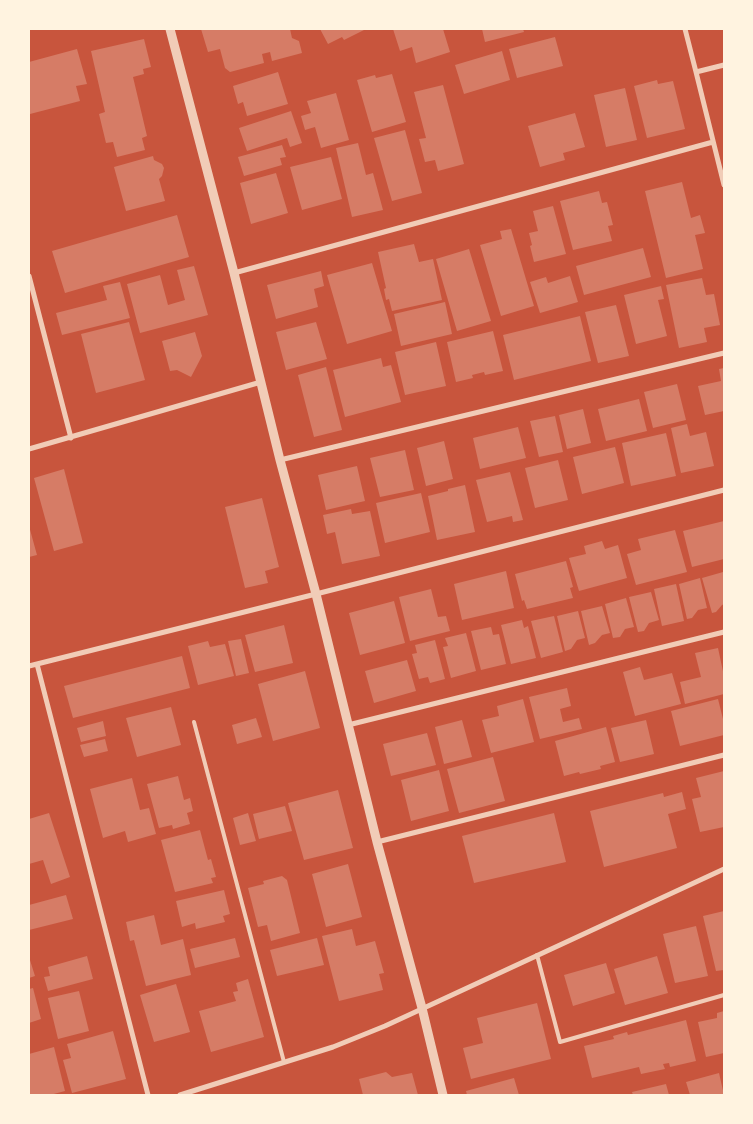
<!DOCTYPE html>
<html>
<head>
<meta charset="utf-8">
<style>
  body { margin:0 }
  #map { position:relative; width:753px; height:1124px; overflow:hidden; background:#c8553d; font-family:"Titillium Web",sans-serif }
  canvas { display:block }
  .frame { position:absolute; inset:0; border:30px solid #fff3e0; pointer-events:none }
</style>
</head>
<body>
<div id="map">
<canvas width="753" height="1124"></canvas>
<div class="frame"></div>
</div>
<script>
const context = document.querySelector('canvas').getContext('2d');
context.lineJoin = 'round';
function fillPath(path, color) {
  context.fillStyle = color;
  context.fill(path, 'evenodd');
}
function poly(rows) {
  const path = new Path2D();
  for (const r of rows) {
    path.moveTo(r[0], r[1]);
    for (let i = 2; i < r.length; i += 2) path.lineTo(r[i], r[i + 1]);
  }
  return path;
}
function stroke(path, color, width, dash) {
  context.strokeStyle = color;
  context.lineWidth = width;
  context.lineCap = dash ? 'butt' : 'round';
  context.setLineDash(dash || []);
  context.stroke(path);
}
fillPath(poly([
  [201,29,290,29,292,38,299,41,302,53,272,61,270,52,262,54,264,63,230,72,225,68,220,49,208,52],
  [320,29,366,29,344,40,342,37,328,44],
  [393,29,443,29,450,52,416,63,412,47,400,51],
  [482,29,523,29,524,32,485,42],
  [555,37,563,66,517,78,509,49],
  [144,39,151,67,143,69,144,74,133,77,147,136,142,138,145,150,117,157,113,142,106,143,99,114,105,112,91,51],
  [77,49,87,84,76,86,80,101,30,114,29,109,29,62],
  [502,51,510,80,464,94,455,65],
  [278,72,288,104,247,116,243,102,238,104,233,86],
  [392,74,406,122,372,132,357,80,375,75,376,78],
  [657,80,658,84,673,81,685,129,647,138,634,86],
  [443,85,464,164,438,171,435,160,425,162,419,139,426,138,414,92],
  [625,88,637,140,606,147,594,95],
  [336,93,349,140,321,148,315,127,305,130,301,116,311,113,307,101],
  [291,111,302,143,290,147,287,138,247,151,239,128],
  [575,113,585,147,563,153,565,160,540,167,528,126],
  [405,130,422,193,392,201,374,138],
  [358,143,366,175,373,173,383,210,352,217,336,148],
  [282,145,286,157,280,158,282,165,244,176,238,157],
  [153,156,154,160,162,164,164,168,162,176,159,179,165,201,126,211,114,167],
  [331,157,342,199,302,210,290,167],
  [276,173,288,213,251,224,240,183],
  [682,182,691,218,700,215,705,233,695,235,703,269,666,278,645,191],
  [599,191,602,203,607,202,613,225,608,226,612,241,573,250,560,201],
  [553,206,566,254,534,262,530,246,532,245,529,233,538,231,533,211],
  [177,215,189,257,65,293,52,251],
  [511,229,534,306,501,316,480,245,502,239,500,231],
  [414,244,419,262,433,259,442,300,392,311,389,299,386,300,384,289,386,288,378,252],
  [643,248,651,277,584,295,576,266],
  [469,249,491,321,457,331,436,259],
  [372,263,392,331,347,344,327,275],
  [194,266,208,315,140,333,127,284,160,275,168,305,185,300,177,270],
  [321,271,324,286,314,289,318,307,276,319,267,285],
  [570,276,578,302,540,313,530,282,546,277,548,283],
  [702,278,706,295,714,294,720,325,704,328,707,342,679,348,666,285],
  [120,282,130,318,62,335,56,313,107,300,103,286],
  [661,286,664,299,658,300,667,336,636,344,624,295],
  [445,302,452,334,401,346,394,314],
  [616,305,629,356,598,363,585,312],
  [580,316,591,361,514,380,503,335],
  [129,322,145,380,96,393,81,334],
  [316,322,327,359,286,370,276,332],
  [493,331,503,371,485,375,484,372,472,375,473,378,456,382,447,342],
  [195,332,202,356,191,377,177,370,170,371,162,341],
  [436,342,446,386,405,395,395,352],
  [381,358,383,367,391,365,401,402,345,417,333,370],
  [326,367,342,430,314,437,298,375],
  [724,368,724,411,705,415,698,386,721,381,719,369],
  [677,384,686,420,653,428,644,392],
  [639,399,647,431,606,441,598,409],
  [583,409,591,443,567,449,559,415],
  [555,416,563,452,539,457,530,421],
  [687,424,690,436,706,432,714,466,681,473,671,428],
  [518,427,526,458,480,469,473,438],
  [666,433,676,476,631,486,622,443],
  [444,441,453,479,426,486,417,448],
  [615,447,624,483,582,494,573,457],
  [405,450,414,490,380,497,370,458],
  [558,460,568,500,535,508,525,468],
  [357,466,365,501,326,510,318,475],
  [64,469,83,543,54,551,34,478],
  [510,472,523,520,513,522,512,516,487,522,476,480],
  [465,485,475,532,437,540,428,496,448,491,448,489],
  [421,493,430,532,385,543,376,503],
  [262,498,279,567,265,571,268,583,245,588,225,507],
  [351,509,352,514,370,511,380,556,342,564,335,532,327,534,323,515],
  [724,521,724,559,692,567,683,531],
  [29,526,37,555,29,557],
  [675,530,687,572,636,585,627,554,641,550,638,539],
  [602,541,605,549,618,545,627,578,579,591,569,558,586,554,584,546],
  [566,561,573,587,570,588,573,598,527,609,524,600,522,601,515,574],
  [506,571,514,608,462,620,454,584],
  [723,572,724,604,722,605,716,612,712,613,702,578],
  [700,578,707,608,698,610,692,618,687,619,679,584],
  [676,584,684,621,662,626,654,589],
  [431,589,438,617,446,616,450,631,410,641,399,597],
  [651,592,659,620,649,623,644,631,638,632,629,597],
  [626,598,634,627,625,629,620,637,613,638,605,604],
  [394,601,405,643,360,655,349,613],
  [602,606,610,633,602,635,595,643,589,645,581,611],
  [578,611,585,638,577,640,571,649,565,651,557,616],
  [554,616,563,652,541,658,531,621],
  [522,620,524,628,528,626,536,658,511,664,501,625],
  [284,625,293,663,255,672,245,635],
  [491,627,493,635,499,634,506,664,481,670,471,631],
  [466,633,476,671,451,678,443,647,448,646,445,638],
  [241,639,249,673,236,676,228,641],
  [435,640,445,679,430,683,428,677,419,679,412,654,417,653,415,645],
  [208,641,210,647,225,644,234,676,198,685,188,646],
  [718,648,724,676,724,694,685,704,680,682,701,677,695,653],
  [182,656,190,688,73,718,64,686],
  [407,660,416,691,374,703,365,671],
  [640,667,644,680,672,673,681,704,635,716,623,672],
  [305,671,320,728,273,741,258,684],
  [567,688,571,706,560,709,563,722,579,718,582,729,540,739,529,697],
  [523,699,534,742,491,753,482,720,499,716,497,706],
  [718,699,724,723,724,735,680,746,671,711],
  [171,707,181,745,137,757,126,718],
  [256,718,262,737,237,744,232,725],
  [462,720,472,757,444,764,435,727],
  [646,720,654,754,620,762,611,728],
  [103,721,106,736,81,742,77,728],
  [606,727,615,762,600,766,601,769,580,774,579,772,564,776,555,741],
  [427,733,436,765,391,776,383,744],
  [105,739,108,751,84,757,80,745],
  [493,757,505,801,459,813,447,769],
  [439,770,449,811,411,821,401,780],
  [724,771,724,827,700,832,692,799,701,797,696,778],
  [178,776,184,800,190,798,193,811,187,813,190,824,173,829,172,825,159,828,147,784],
  [132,778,140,810,149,808,156,834,128,842,125,831,103,838,90,789],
  [338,790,353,848,304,860,288,803],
  [682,792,686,809,668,814,677,848,604,867,590,811,663,793,664,797],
  [285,806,292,831,259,839,253,814],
  [49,813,70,877,51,884,43,860,29,864,29,819],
  [248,813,256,841,240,845,233,818],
  [554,813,566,862,474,883,462,836],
  [200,830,208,860,211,859,216,877,211,878,213,883,175,892,161,840],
  [348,864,362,917,326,927,312,874],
  [282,876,287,880,300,933,271,941,267,925,258,927,248,888,264,884,263,881],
  [224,890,230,914,223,916,225,922,196,929,195,923,182,927,176,901],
  [66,895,73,919,29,930,29,905],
  [724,911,724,970,716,971,703,916],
  [154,915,161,945,183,939,191,975,146,986,134,940,130,941,126,922],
  [696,926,708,976,675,983,663,934],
  [352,929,356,946,375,941,384,973,379,974,383,990,339,1001,322,936],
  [235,938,240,957,195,968,190,949],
  [317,938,324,965,277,976,270,950],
  [87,956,93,979,48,991,44,977,50,976,48,967],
  [657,956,668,993,625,1005,614,969],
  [29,957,35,976,29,978],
  [606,963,615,993,573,1006,564,975],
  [248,979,264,1037,211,1052,199,1011,236,1001,233,992,238,991,236,983],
  [176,984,190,1032,154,1042,140,995],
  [33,988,41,1019,29,1023,29,989],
  [79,991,89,1031,58,1039,48,998],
  [537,1003,551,1059,471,1079,463,1048,483,1043,477,1018],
  [724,1011,724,1053,706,1057,698,1022,717,1018,717,1013],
  [686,1020,696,1061,670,1067,669,1063,663,1064,665,1069,641,1074,639,1067,592,1078,584,1046,614,1039,613,1036,627,1032,628,1035],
  [113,1031,126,1079,72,1093,63,1060,71,1058,67,1044],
  [54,1047,65,1091,50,1095,29,1095,29,1054],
  [386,1072,392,1077,412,1073,418,1095,363,1095,359,1079],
  [719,1073,724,1095,690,1095,686,1082],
  [514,1078,519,1095,467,1095,466,1091],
  [666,1084,669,1095,633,1095,632,1092]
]), '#d67c66');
stroke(poly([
  [194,722,284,1062],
  [537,955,560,1042,724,995]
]), '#f1ccb7', 4);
stroke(poly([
  [685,29,696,72],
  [724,65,696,72,724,185],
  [234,273,713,142],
  [29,276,71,438],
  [29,449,261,382],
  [280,460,724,353],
  [37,664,148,1095],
  [29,666,316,594,724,490],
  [348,725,724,632],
  [377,842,724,755],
  [180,1095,333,1047,385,1026,724,869]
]), '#f1ccb7', 5);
stroke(poly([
  [170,29,234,273,280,460,316,594,377,842,422,1008,443,1095]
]), '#f1ccb7', 9);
</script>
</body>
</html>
